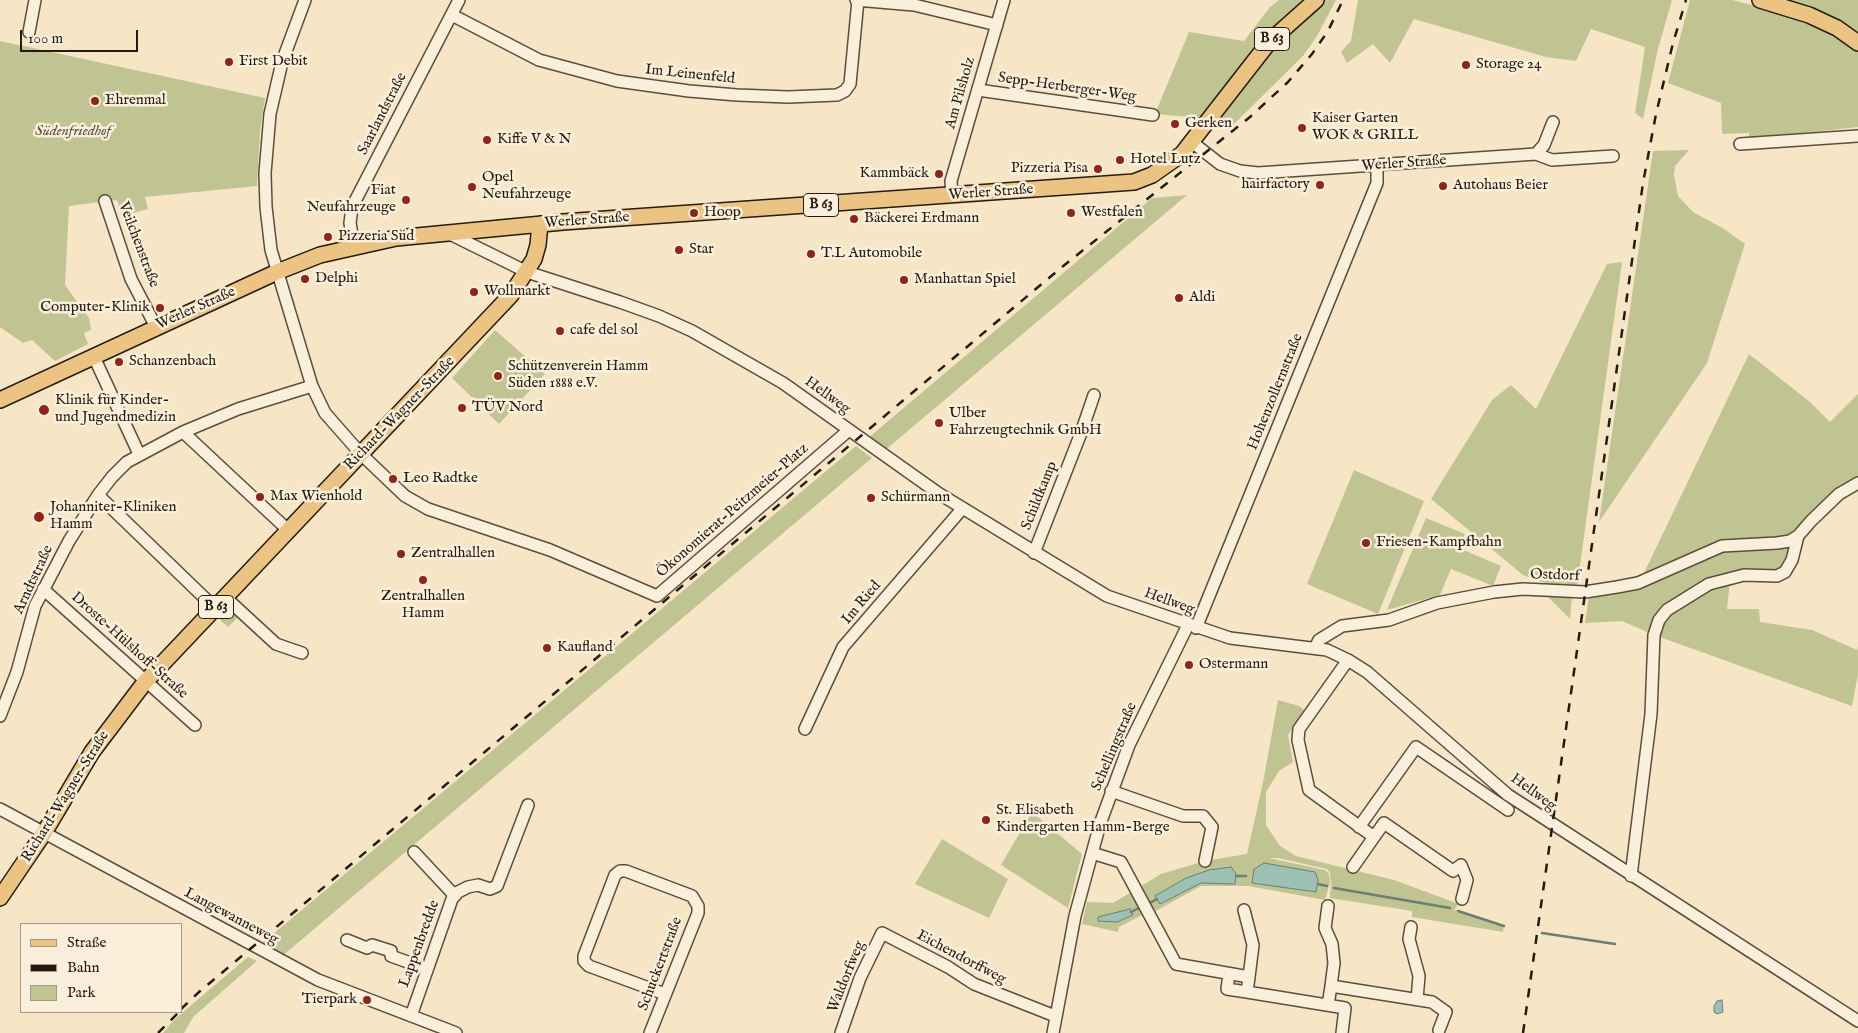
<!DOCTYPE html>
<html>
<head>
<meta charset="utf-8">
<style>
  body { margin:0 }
  #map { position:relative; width:1858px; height:1033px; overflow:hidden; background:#f6e6c6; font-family:"IM FELL English",serif }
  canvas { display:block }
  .legend { position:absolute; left:20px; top:923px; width:162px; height:90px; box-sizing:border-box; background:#f9efda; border:1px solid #a59a8a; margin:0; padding:6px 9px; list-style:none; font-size:15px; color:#261b11 }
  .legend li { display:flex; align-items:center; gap:10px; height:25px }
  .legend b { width:25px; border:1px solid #a59a8a }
  .scale { position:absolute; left:20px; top:30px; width:118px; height:22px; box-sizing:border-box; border:2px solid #261b11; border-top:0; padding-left:6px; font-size:15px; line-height:18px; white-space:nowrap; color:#261b11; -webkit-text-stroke:4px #f9efda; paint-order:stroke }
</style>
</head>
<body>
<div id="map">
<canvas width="1858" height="1033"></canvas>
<ul class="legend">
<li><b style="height:6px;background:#ebc383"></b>Straße</li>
<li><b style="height:6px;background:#261b11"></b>Bahn</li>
<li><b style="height:14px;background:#c0c492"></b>Park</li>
</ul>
<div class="scale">100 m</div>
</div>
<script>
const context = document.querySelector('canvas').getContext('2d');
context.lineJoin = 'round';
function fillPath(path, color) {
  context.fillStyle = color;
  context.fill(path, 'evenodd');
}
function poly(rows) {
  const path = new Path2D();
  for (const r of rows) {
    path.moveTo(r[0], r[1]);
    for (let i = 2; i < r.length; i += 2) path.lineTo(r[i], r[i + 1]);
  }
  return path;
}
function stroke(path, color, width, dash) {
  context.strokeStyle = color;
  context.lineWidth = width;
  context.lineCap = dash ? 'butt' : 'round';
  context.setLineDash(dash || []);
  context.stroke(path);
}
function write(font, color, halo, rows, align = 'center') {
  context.font = font + ' "IM FELL English",serif';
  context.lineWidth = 5;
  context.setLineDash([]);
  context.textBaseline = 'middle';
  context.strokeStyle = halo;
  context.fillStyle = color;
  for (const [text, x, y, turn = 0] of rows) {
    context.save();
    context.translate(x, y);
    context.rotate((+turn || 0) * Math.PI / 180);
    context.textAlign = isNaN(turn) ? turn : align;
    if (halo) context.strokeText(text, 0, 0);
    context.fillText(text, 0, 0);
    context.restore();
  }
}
fillPath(poly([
  [1279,0,1336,0,1317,36,1303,56,1233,125,1191,117,1155,114,1189,32,1244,41,1270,7],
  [1358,0,1672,0,1658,49,1643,119,1635,113,1645,47,1591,29,1576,61,1546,57,1414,19,1390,63,1373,44,1347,63,1341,52,1351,41],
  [1690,0,1732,0,1782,13,1832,35,1858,50,1858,127,1749,139,1749,133,1722,134,1721,103,1668,83],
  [1778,0,1858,0,1858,37],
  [0,41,265,98,260,131,257,186,145,197,148,209,123,216,117,200,69,206,65,285,89,318,91,330,84,333,88,344,55,361,32,340,23,343,0,327],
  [1689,150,1675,166,1674,175,1678,196,1693,212,1724,229,1745,244,1707,363,1599,522,1653,151],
  [1187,195,883,452,867,439,1152,198],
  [1622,262,1577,587,1572,595,1570,619,1544,593,1545,583,1523,575,1431,499,1492,400,1511,385,1536,409,1607,264],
  [495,330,545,374,499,424,452,378],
  [1749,354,1810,402,1830,422,1858,394,1858,479,1790,538,1705,547,1644,573],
  [856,446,872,458,281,957,260,945],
  [1354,470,1424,501,1378,614,1307,584],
  [1426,518,1465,534,1459,548,1501,566,1493,586,1451,569,1440,595,1387,610],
  [1793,546,1783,569,1777,573,1744,573,1667,610,1730,580,1727,609,1759,609,1760,622,1812,630,1857,650,1858,646,1858,674,1852,706,1654,635,1622,621,1585,623,1589,596,1714,552],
  [233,610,239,616,228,627,220,620,228,611],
  [1278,700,1299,706,1306,711,1288,735,1293,762,1279,771,1266,792,1266,825,1280,846,1296,856,1394,880,1459,904,1454,910,1504,926,1503,932,1412,917,1412,911,1330,898,1331,883,1330,873,1327,869,1278,858,1269,858,1325,870,1329,874,1330,883,1325,900,1248,886,1201,886,1150,914,1148,912,1119,927,1118,932,1082,924,1087,902,1113,903,1161,874,1205,861,1247,854,1263,782],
  [1032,812,1082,854,1068,908,1001,865],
  [942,839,1008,879,989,918,915,884],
  [248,957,257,961,193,1017,184,1033,163,1033,176,1018]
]), '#c0c492');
const water = poly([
  [1264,863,1315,872,1318,880,1316,892,1252,883,1254,869,1264,863],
  [1231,867,1236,874,1235,884,1201,883,1160,904,1155,896,1186,878,1209,870,1231,867],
  [1130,909,1133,915,1117,922,1098,921,1098,917,1130,909],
  [1722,1000,1723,1012,1717,1014,1714,1012,1714,1006,1717,1001,1722,1000]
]);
fillPath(water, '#9dc0b5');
stroke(water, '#6d7e73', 1);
stroke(poly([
  [1236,876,1246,876],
  [1318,884,1327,886],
  [1334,888,1450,908],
  [1148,904,1157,899],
  [1458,911,1504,926],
  [1131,912,1141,907],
  [1542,933,1615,944]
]), '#6d7e73', 2.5);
const minor = poly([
  [305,0,282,62,270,114,265,173,266,207,271,250,312,386,325,413,361,454,405,496,428,509,550,550,657,596,849,430],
  [856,0,914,5,997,25],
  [452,15,539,60,617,81,689,91,737,95,788,97,837,95,845,91,850,84,858,0],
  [29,32,35,0],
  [978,90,1153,115],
  [1192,142,1220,164,1240,171,1258,173,1536,154,1552,160,1613,156],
  [1740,144,1858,136],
  [1536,154,1544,145,1553,122],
  [952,196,951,181,1004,0],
  [105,201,131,279,156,327],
  [448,233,527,272,620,302,659,316,692,331,783,383,938,493,1107,596,1230,638,1327,650,1348,660,1367,672,1508,795,1858,1021],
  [354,247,350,223,352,207,459,0],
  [94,357,139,454],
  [183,432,289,531],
  [98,495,215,608],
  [1034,553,1081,433,1094,395],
  [43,589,195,725],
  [225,597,276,644,302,653],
  [1196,628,1377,183,1377,166],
  [1315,648,1319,640,1342,626,1389,620,1437,603,1494,592,1523,589,1585,592,1617,587,1638,583,1722,546,1777,543,1790,541,1798,536],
  [1348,660,1299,729,1298,740,1309,790,1374,837,1384,823,1453,871,1461,865,1467,880,1462,899],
  [0,716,17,672,35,606,69,541,98,495,112,477,127,462,183,432,238,409,312,386],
  [805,729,843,647,962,509],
  [1111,791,1183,816,1203,816,1212,827,1205,861],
  [0,809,318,980,456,1033],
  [1359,827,1416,747,1508,810],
  [414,852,455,896],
  [1092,853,1121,862,1176,964,1249,977,1247,992,1345,1008,1342,1033],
  [1353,867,1374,837],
  [1631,876,1651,714,1654,635,1659,620,1667,610,1709,584,1744,575,1777,576,1785,572,1792,560,1798,536,1811,521,1839,494,1858,483],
  [1328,906,1325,928,1332,944,1334,963,1331,986],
  [1244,910,1253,945,1249,977],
  [1411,927,1409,939,1419,976,1417,999],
  [347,940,367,948,372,945,391,951,391,956,427,969],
  [1229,974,1227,989,1247,992],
  [1328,1005,1331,986,1432,1002,1446,1012,1439,1030],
  [411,1016,452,899,458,892,468,887,478,885,490,889,497,886,528,805],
  [650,1033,698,913,698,906,692,896,626,871,620,871,615,875,584,956,584,961,589,966,665,994],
  [841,1033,860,978,882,933,948,967,974,984,1055,1016],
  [1053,1033,1075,916,1100,824,1129,745,1188,625]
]);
const major = poly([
  [1760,0,1809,15,1837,28,1858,43],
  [0,400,277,272,320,255,396,238,563,222,1134,182,1152,175,1182,154,1270,41,1316,0],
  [0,898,44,833,92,752,145,682,511,295,534,259,538,245,540,224]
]);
stroke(minor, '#5a4e3e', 14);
stroke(major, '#261b11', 18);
stroke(minor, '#f9efda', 11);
stroke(major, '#ebc383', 15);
stroke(poly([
  [181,1009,199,992,1062,267,1250,117,1288,82,1312,54,1328,31,1343,0],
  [158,1033,179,1012],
  [1523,1033,1643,183,1656,114,1673,43,1686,0]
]), '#261b11', 2.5, [9, 9]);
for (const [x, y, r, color] of [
  [229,62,5,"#8f2418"],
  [1466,65,5,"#8f2418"],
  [95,101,5,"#8f2418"],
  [1175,124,5,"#8f2418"],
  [1302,128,5,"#8f2418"],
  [487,140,5,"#8f2418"],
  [1120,160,5,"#8f2418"],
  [1098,169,5,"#8f2418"],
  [939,174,5,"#8f2418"],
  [1320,185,5,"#8f2418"],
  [1443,186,5,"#8f2418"],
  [472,187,5,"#8f2418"],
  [406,200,5,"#8f2418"],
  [694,213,5,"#8f2418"],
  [1071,213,5,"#8f2418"],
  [854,219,5,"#8f2418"],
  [328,237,5,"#8f2418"],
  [679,250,5,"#8f2418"],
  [811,254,5,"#8f2418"],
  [305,279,5,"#8f2418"],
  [904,280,5,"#8f2418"],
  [474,292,5,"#8f2418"],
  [1179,298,5,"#8f2418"],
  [160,308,5,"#8f2418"],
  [560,331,5,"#8f2418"],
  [119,362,5,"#8f2418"],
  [498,376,5,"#8f2418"],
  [462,408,5,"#8f2418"],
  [44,410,6,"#8f2418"],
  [939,423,5,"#8f2418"],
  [393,479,5,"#8f2418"],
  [260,497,5,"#8f2418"],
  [871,498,5,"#8f2418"],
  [39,517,6,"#8f2418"],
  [1366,543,5,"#8f2418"],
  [401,554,5,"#8f2418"],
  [423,580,5,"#8f2418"],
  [547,648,5,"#8f2418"],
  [1189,665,5,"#8f2418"],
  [986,820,5,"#8f2418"],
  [367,1000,5,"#8f2418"]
]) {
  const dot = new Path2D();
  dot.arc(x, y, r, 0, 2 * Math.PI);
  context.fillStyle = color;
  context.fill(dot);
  stroke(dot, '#f9efda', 2);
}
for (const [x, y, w] of [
  [1272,39,35],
  [821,205,35],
  [216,607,35]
]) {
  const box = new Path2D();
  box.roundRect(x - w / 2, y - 11.5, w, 23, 4);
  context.fillStyle = '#f9efda';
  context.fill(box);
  stroke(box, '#261b11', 1);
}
write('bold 14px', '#261b11', null, [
  ["B 63",1272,39],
  ["B 63",821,205],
  ["B 63",216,607]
]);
write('15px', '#261b11', '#f9efda', [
  ["First Debit",239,62],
  ["Storage 24",1476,65],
  ["Ehrenmal",105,101],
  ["Kaiser Garten",1312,119],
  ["WOK & GRILL",1312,136],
  ["Gerken",1185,124],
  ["Kiffe V & N",497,140],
  ["Hotel Lutz",1130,160],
  ["Pizzeria Pisa",1088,169,"right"],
  ["Kammbäck",929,174,"right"],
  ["Opel",482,178],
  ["Neufahrzeuge",482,195],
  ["hairfactory",1310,185,"right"],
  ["Autohaus Beier",1453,186],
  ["Fiat",396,191,"right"],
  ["Neufahrzeuge",396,208,"right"],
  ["Hoop",704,213],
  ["Westfalen",1081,213],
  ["Bäckerei Erdmann",864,219],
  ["Pizzeria Süd",338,237],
  ["Star",689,250],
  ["T.L Automobile",821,254],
  ["Delphi",315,279],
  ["Manhattan Spiel",914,280],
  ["Wollmarkt",484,292],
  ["Aldi",1189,298],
  ["Computer-Klinik",150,308,"right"],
  ["cafe del sol",570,331],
  ["Schanzenbach",129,362],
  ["Schützenverein Hamm",508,367],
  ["Süden 1888 e.V.",508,384],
  ["Klinik für Kinder-",55,401],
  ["und Jugendmedizin",55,418],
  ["TÜV Nord",472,408],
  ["Ulber",949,414],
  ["Fahrzeugtechnik GmbH",949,431],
  ["Leo Radtke",403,479],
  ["Max Wienhold",270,497],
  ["Schürmann",881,498],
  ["Johanniter-Kliniken",50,508],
  ["Hamm",50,525],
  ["Friesen-Kampfbahn",1376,543],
  ["Zentralhallen",411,554],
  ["Zentralhallen",423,597,"center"],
  ["Hamm",423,614,"center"],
  ["Kaufland",557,648],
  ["Ostermann",1199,665],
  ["St. Elisabeth",996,811],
  ["Kindergarten Hamm-Berge",996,828],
  ["Tierpark",357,1000,"right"]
], 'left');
write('15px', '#261b11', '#f9efda', [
  ["Im Leinenfeld",690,75,6],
  ["Sepp-Herberger-Weg",1067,88,8],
  ["Am Pilsholz",961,93,-74],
  ["Saarlandstraße",383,114,-63],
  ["Werler Straße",1404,164,-4],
  ["Werler Straße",991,193,-4],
  ["Werler Straße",587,221,-4],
  ["Veilchenstraße",138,245,69],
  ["Werler Straße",196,309,-24],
  ["Hohenzollernstraße",1276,392,-68],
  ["Hellweg",827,396,36],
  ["Richard-Wagner-Straße",400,414,-46],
  ["Schildkamp",1040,496,-68],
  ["Ökonomierat-Peitzmeier-Platz",733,511,-41],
  ["Ostdorf",1555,576,2],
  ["Arndtstraße",34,580,-65],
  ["Hellweg",1169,602,20],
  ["Im Ried",862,603,-50],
  ["Droste-Hülshoff-Straße",129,646,42],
  ["Schellingstraße",1115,747,-67],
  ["Hellweg",1533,793,36],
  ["Richard-Wagner-Straße",66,797,-58],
  ["Langewanneweg",231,917,28],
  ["Lappenbredde",420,944,-70],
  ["Eichendorffweg",961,958,28],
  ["Schuckertstraße",661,964,-69],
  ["Waldorfweg",847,977,-68]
]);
write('italic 15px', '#544e38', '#f9efda', [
  ["Südenfriedhof",73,132]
]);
</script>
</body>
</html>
